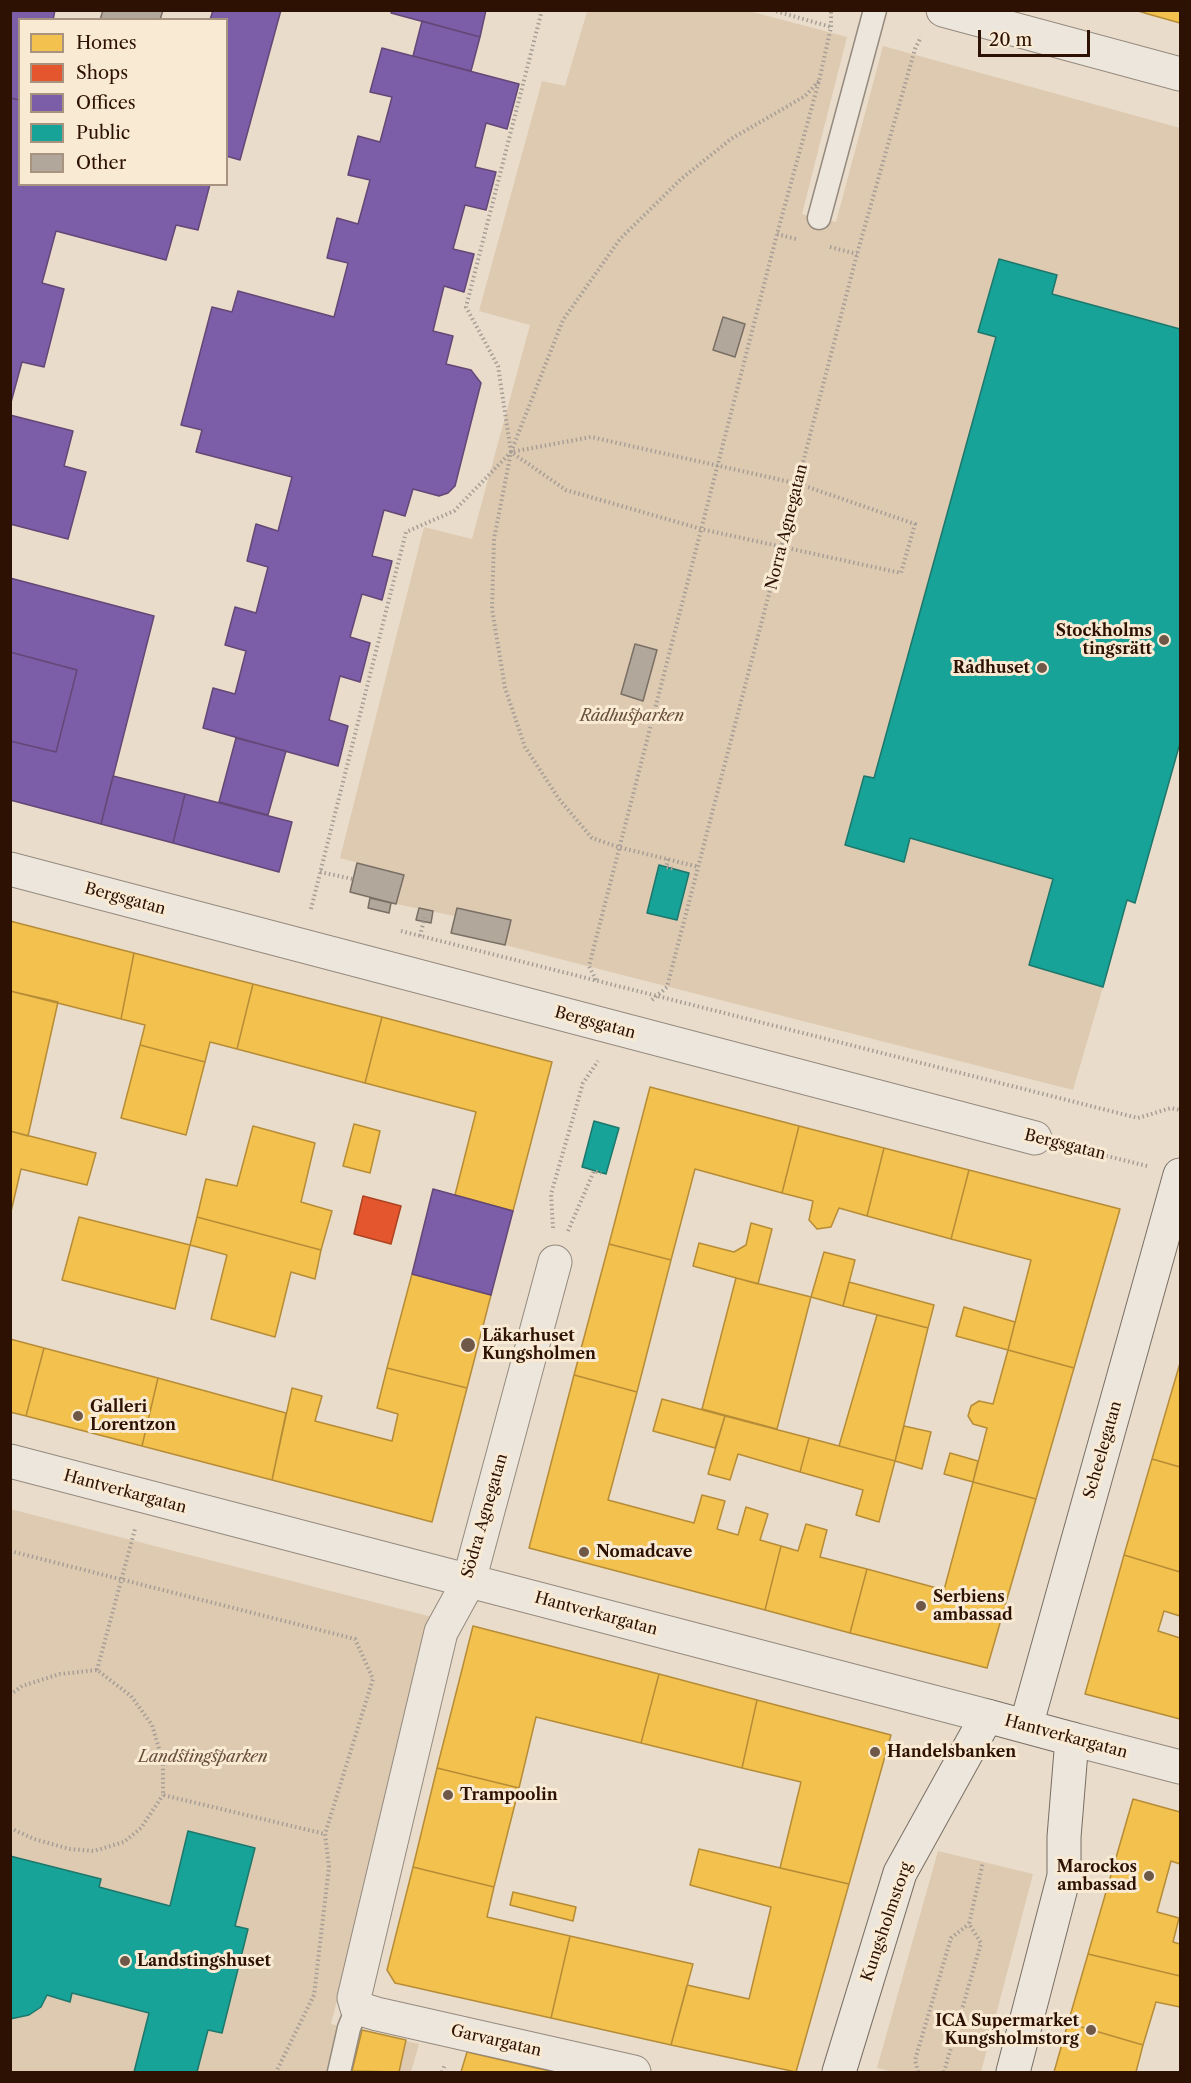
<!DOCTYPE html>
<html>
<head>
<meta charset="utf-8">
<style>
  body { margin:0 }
  #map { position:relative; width:1191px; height:2083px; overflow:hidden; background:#e9dcca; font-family:"Libre Caslon Text",serif }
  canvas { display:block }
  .frame { position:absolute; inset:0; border:12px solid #2d1102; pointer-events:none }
  .legend { position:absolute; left:18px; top:18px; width:210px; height:168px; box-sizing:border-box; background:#f9ead4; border:2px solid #a79380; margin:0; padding:8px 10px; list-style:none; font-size:18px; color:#2d1102 }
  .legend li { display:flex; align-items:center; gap:12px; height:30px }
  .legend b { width:30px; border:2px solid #a79380 }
  .scale { position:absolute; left:978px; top:30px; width:112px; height:27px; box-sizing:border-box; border:3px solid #2d1102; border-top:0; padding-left:8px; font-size:18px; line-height:21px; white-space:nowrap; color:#2d1102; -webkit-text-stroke:4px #f9ead4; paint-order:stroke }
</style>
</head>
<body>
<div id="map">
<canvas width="1191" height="2083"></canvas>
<div class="frame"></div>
<ul class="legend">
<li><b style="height:16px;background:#f2c14e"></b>Homes</li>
<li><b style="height:16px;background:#e4572e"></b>Shops</li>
<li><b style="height:16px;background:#7b5ea7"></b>Offices</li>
<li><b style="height:16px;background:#17a398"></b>Public</li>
<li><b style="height:16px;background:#b2a79b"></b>Other</li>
</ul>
<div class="scale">20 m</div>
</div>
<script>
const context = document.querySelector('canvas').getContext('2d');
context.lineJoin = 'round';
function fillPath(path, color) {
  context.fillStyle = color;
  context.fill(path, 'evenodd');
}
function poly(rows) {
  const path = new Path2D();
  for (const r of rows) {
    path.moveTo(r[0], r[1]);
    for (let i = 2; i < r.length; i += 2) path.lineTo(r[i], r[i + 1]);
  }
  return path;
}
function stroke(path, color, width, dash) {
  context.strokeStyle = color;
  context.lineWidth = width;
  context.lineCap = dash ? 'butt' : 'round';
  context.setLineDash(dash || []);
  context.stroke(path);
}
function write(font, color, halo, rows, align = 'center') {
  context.font = font + ' "Libre Caslon Text",serif';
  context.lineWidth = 6;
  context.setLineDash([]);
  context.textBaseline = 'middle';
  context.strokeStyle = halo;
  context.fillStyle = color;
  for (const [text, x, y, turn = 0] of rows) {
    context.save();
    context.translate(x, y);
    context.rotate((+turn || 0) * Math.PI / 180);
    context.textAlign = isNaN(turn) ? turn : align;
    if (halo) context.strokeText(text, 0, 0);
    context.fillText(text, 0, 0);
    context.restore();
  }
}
fillPath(poly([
  [584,11,749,11,847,37,802,214,836,222,883,46,1180,128,1180,329,1052,294,1057,275,998,259,978,332,996,337,874,778,864,776,845,844,904,861,910,838,1053,879,1103,987,1073,1090,505,945,510,920,457,908,455,916,396,904,403,875,340,858,424,527,472,539,530,325,479,311,542,81,565,86,587,12],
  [10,1509,436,1618,331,2024,419,2044,411,2072,11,2072],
  [938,1851,1033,1874,981,2072,894,2072,877,2068]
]), '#ddcab1');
const homes = poly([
  [1135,10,1180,10,1180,23,1148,14,1135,10],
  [10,921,134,953,121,1019,10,991,10,921],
  [134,953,253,984,237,1049,210,1042,205,1062,140,1045,145,1025,121,1019,134,953],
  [253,984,382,1017,365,1083,237,1049,253,984],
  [10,991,58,1002,28,1136,10,1131,10,991],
  [382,1017,552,1062,513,1211,455,1195,476,1112,365,1083,382,1017],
  [140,1045,205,1062,186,1135,121,1118,140,1045],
  [650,1087,799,1126,782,1193,695,1169,671,1260,609,1244,650,1087],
  [354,1124,380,1131,370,1173,343,1166,354,1124],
  [253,1126,315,1143,301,1202,332,1211,321,1250,197,1217,206,1179,237,1186,253,1126],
  [799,1126,884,1148,867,1216,839,1208,831,1227,817,1229,809,1220,813,1201,782,1193,799,1126],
  [10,1131,96,1153,87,1185,21,1169,10,1216,10,1131],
  [884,1148,969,1170,951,1239,867,1216,884,1148],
  [969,1170,1120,1209,1074,1368,1008,1350,1031,1260,951,1239,969,1170],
  [79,1217,190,1245,175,1309,62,1280,79,1217],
  [197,1217,321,1250,315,1279,291,1272,275,1337,211,1319,227,1255,190,1245,197,1217],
  [751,1223,772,1229,758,1284,693,1266,699,1243,734,1252,746,1245,751,1223],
  [609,1244,671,1260,637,1392,574,1375,609,1244],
  [824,1252,855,1260,843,1306,811,1297,824,1252],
  [412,1274,491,1295,467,1388,387,1368,412,1274],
  [736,1278,811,1297,777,1429,702,1409,736,1278],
  [849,1282,934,1305,928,1328,843,1306,849,1282],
  [964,1307,1015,1322,1008,1350,956,1336,964,1307],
  [877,1315,928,1328,895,1461,839,1446,877,1315],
  [10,1339,44,1348,26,1416,10,1412,10,1339],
  [44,1348,158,1378,142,1446,26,1416,44,1348],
  [1008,1350,1074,1368,1036,1499,973,1482,987,1428,973,1424,968,1416,971,1406,979,1401,993,1404,1008,1350],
  [1180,1363,1180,1467,1152,1459,1180,1363],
  [387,1368,467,1388,432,1522,272,1480,292,1388,322,1396,315,1421,392,1441,398,1414,377,1408,387,1368],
  [574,1375,637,1392,608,1500,694,1523,702,1495,725,1501,717,1529,738,1535,746,1507,768,1514,760,1540,781,1546,765,1610,529,1548,574,1375],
  [158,1378,286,1413,272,1480,142,1446,158,1378],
  [662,1399,725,1416,715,1448,653,1431,662,1399],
  [725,1416,809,1438,800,1472,738,1454,730,1480,708,1474,725,1416],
  [904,1426,931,1432,922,1469,895,1461,904,1426],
  [809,1438,895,1461,879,1522,856,1515,863,1490,800,1472,809,1438],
  [950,1453,978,1461,973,1482,944,1474,950,1453],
  [1152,1459,1180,1467,1180,1572,1124,1555,1152,1459],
  [973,1482,1036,1499,987,1668,850,1633,867,1569,944,1590,973,1482],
  [806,1524,827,1530,820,1557,867,1569,850,1633,765,1610,781,1546,798,1551,806,1524],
  [1124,1555,1180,1572,1180,1616,1164,1611,1158,1631,1180,1638,1180,1719,1085,1694,1124,1555],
  [473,1626,659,1674,641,1743,536,1717,519,1788,437,1768,473,1626],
  [659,1674,757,1700,742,1768,641,1743,659,1674],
  [757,1700,891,1735,849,1884,780,1868,801,1782,742,1768,757,1700],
  [437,1768,519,1788,494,1887,413,1867,437,1768],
  [1133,1799,1180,1812,1180,1864,1171,1861,1157,1912,1179,1918,1173,1942,1180,1944,1180,1976,1088,1954,1133,1799],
  [699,1849,849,1884,796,2072,671,2045,687,1985,749,1999,771,1907,690,1885,699,1849],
  [413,1867,494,1887,487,1917,570,1936,551,2018,395,1983,387,1970,413,1867],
  [513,1892,576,1907,573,1921,510,1905,513,1892],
  [570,1936,693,1964,671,2045,551,2018,570,1936],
  [1088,1954,1180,1976,1180,2007,1156,2002,1143,2045,1068,2023,1088,1954],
  [1068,2023,1143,2045,1136,2072,1054,2072,1068,2023],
  [362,2030,406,2040,399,2072,352,2071,362,2030],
  [467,2052,554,2072,461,2072,467,2052]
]);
fillPath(homes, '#f2c14e');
stroke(homes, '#b78c37', 1.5);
const shops = poly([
  [363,1196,401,1206,391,1244,354,1234,363,1196]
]);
fillPath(shops, '#e4572e');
stroke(shops, '#ad4221', 1.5);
const offices = poly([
  [10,10,55,10,53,20,20,20,20,100,10,98,10,10],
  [213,10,281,10,240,160,226,156,226,20,210,20,213,10],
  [392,10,486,10,480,37,391,13,392,10],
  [422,21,480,37,471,71,413,56,422,21],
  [382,48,519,84,507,129,486,123,475,167,496,172,486,210,465,205,453,249,474,254,464,292,444,286,433,331,453,336,446,364,471,370,481,383,455,486,448,493,439,496,413,489,405,516,384,510,372,556,392,561,382,600,362,594,350,637,370,643,360,682,340,676,329,720,348,726,338,766,203,728,213,688,235,694,246,651,225,645,235,607,256,613,268,567,247,561,256,524,278,531,292,477,196,452,202,430,181,425,212,307,232,312,238,291,334,317,348,263,327,258,337,218,358,224,370,180,348,175,358,136,380,142,392,97,370,92,382,48],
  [10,98,20,100,20,184,210,184,198,230,176,225,166,260,56,231,42,283,64,289,44,367,22,362,10,406,10,98],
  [10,415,73,431,64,466,86,472,68,539,10,524,10,415],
  [10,578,154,616,101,824,10,800,10,741,56,752,77,670,10,652,10,578],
  [10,652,77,670,56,752,10,741,10,652],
  [236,738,286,751,268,815,219,802,236,738],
  [113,776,185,794,173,843,101,824,113,776],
  [185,794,292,822,279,872,173,843,185,794],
  [433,1189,513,1211,491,1295,412,1274,433,1189]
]);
fillPath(offices, '#7b5ea7');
stroke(offices, '#644776', 1.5);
const public = poly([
  [999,259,1057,275,1052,294,1180,329,1180,743,1135,903,1127,900,1103,987,1029,965,1053,879,910,838,904,862,845,845,864,776,874,778,996,337,978,332,999,259],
  [659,865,689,873,677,920,647,913,659,865],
  [594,1121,619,1128,606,1174,582,1167,594,1121],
  [188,1831,255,1848,235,1926,248,1929,222,2033,208,2030,197,2072,134,2072,149,2013,72,1993,70,2002,47,1995,41,2007,29,2015,10,2019,10,1856,101,1879,99,1887,170,1906,188,1831]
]);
fillPath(public, '#17a398');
stroke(public, '#1e776b', 1.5);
const building = poly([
  [103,10,163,10,160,20,100,20,103,10],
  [723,317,745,324,735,357,713,350,723,317],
  [635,644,657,650,643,701,621,694,635,644],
  [357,863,404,875,396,904,350,892,357,863],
  [370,898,391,903,389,913,368,908,370,898],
  [419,908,433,911,431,923,416,920,419,908],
  [457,908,511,920,505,945,451,933,457,908]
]);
fillPath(building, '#b2a79b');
stroke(building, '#7a6f64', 1.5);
const lane = poly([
  [819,218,875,10],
  [339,2072,349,2028,357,2008]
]);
const street = poly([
  [943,10,1180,74],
  [10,869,1035,1138],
  [555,1262,469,1581,441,1632,354,1998,357,2008,377,2014,634,2072],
  [10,1461,987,1716],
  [1072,1739,1180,1767]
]);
const secondary = poly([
  [1026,1726,1180,1175],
  [839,2072,900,1873,987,1716,1072,1739,1064,1837,1064,1876,1013,2072]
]);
stroke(lane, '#958a7e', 25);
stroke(street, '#958a7e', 35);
stroke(secondary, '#7a6f64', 35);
stroke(poly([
  [542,10,466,307,498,366,511,452,591,437,799,484,915,524,901,573,701,529,566,490,511,452,563,320,620,239,681,179,731,139,805,96,819,81],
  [772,10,831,27],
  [777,234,796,239],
  [830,247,857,254],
  [668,859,666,867,674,869],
  [320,872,353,879],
  [311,909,406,532,454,511,511,452,494,539,492,609,505,688,525,747,559,799,592,838,618,847,699,867],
  [401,931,1138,1118,1171,1108,1180,1110],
  [420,936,425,916],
  [596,980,589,966,777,234,819,81,831,27,831,10],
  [652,1000,667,987,857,254,915,49,921,37],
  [1067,1146,1147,1166],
  [553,1228,551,1194,583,1083,598,1061],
  [568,1231,594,1171,601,1173],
  [10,1551,355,1639,373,1679,325,1834,329,1867,314,1995,276,2072],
  [97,1670,135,1529],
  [10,1695,22,1686,60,1674,97,1670,131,1696,152,1725,163,1762,163,1795,325,1834],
  [10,1828,34,1839,70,1849,94,1851,124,1842,141,1828,163,1795],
  [442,2072,445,2064],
  [918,2072,915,2060,951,1938,969,1924],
  [944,2072,981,1943,969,1924,983,1862]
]), '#a69e96', 4, [1.5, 3]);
stroke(lane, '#ece6dd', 22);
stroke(street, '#ece6dd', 33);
stroke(secondary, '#ece6dd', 33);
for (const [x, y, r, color] of [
  [1164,640,6,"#6f5848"],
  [1042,668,6,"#6f5848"],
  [468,1345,8,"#6f5848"],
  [78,1416,6,"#6f5848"],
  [584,1552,6,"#6f5848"],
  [921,1606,6,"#6f5848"],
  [875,1752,6,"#6f5848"],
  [448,1795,6,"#6f5848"],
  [1149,1876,6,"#6f5848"],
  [125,1961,6,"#6f5848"],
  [1091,2030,6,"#6f5848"]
]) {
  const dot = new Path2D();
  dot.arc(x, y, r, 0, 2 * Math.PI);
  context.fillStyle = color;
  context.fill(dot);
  stroke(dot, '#f9ead4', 2);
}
write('16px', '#2d1102', '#f9ead4', [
  ["Norra Agnegatan",787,527,-76],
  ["Bergsgatan",125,899,15],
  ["Bergsgatan",595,1023,15],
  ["Bergsgatan",1065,1145,14],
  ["Scheelegatan",1103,1450,-74],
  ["Hantverkargatan",125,1492,15],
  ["Södra Agnegatan",485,1516,-74],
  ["Hantverkargatan",596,1614,15],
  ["Hantverkargatan",1066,1737,15],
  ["Kungsholmstorg",887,1922,-71],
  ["Garvargatan",496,2041,13]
]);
write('bold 16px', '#2d1102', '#f9ead4', [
  ["Stockholms",1152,631,"right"],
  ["tingsrätt",1152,649,"right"],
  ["Rådhuset",1030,668,"right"],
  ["Läkarhuset",482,1336],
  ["Kungsholmen",482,1354],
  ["Galleri",90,1407],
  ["Lorentzon",90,1425],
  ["Nomadcave",596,1552],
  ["Serbiens",933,1597],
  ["ambassad",933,1615],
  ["Handelsbanken",887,1752],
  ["Trampoolin",460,1795],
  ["Marockos",1137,1867,"right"],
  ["ambassad",1137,1885,"right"],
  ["Landstingshuset",137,1961],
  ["ICA Supermarket",1079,2021,"right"],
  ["Kungsholmstorg",1079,2039,"right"]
], 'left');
write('italic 16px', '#674d38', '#f9ead4', [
  ["Rådhusparken",632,716],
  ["Landstingsparken",203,1757]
]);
</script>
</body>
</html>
